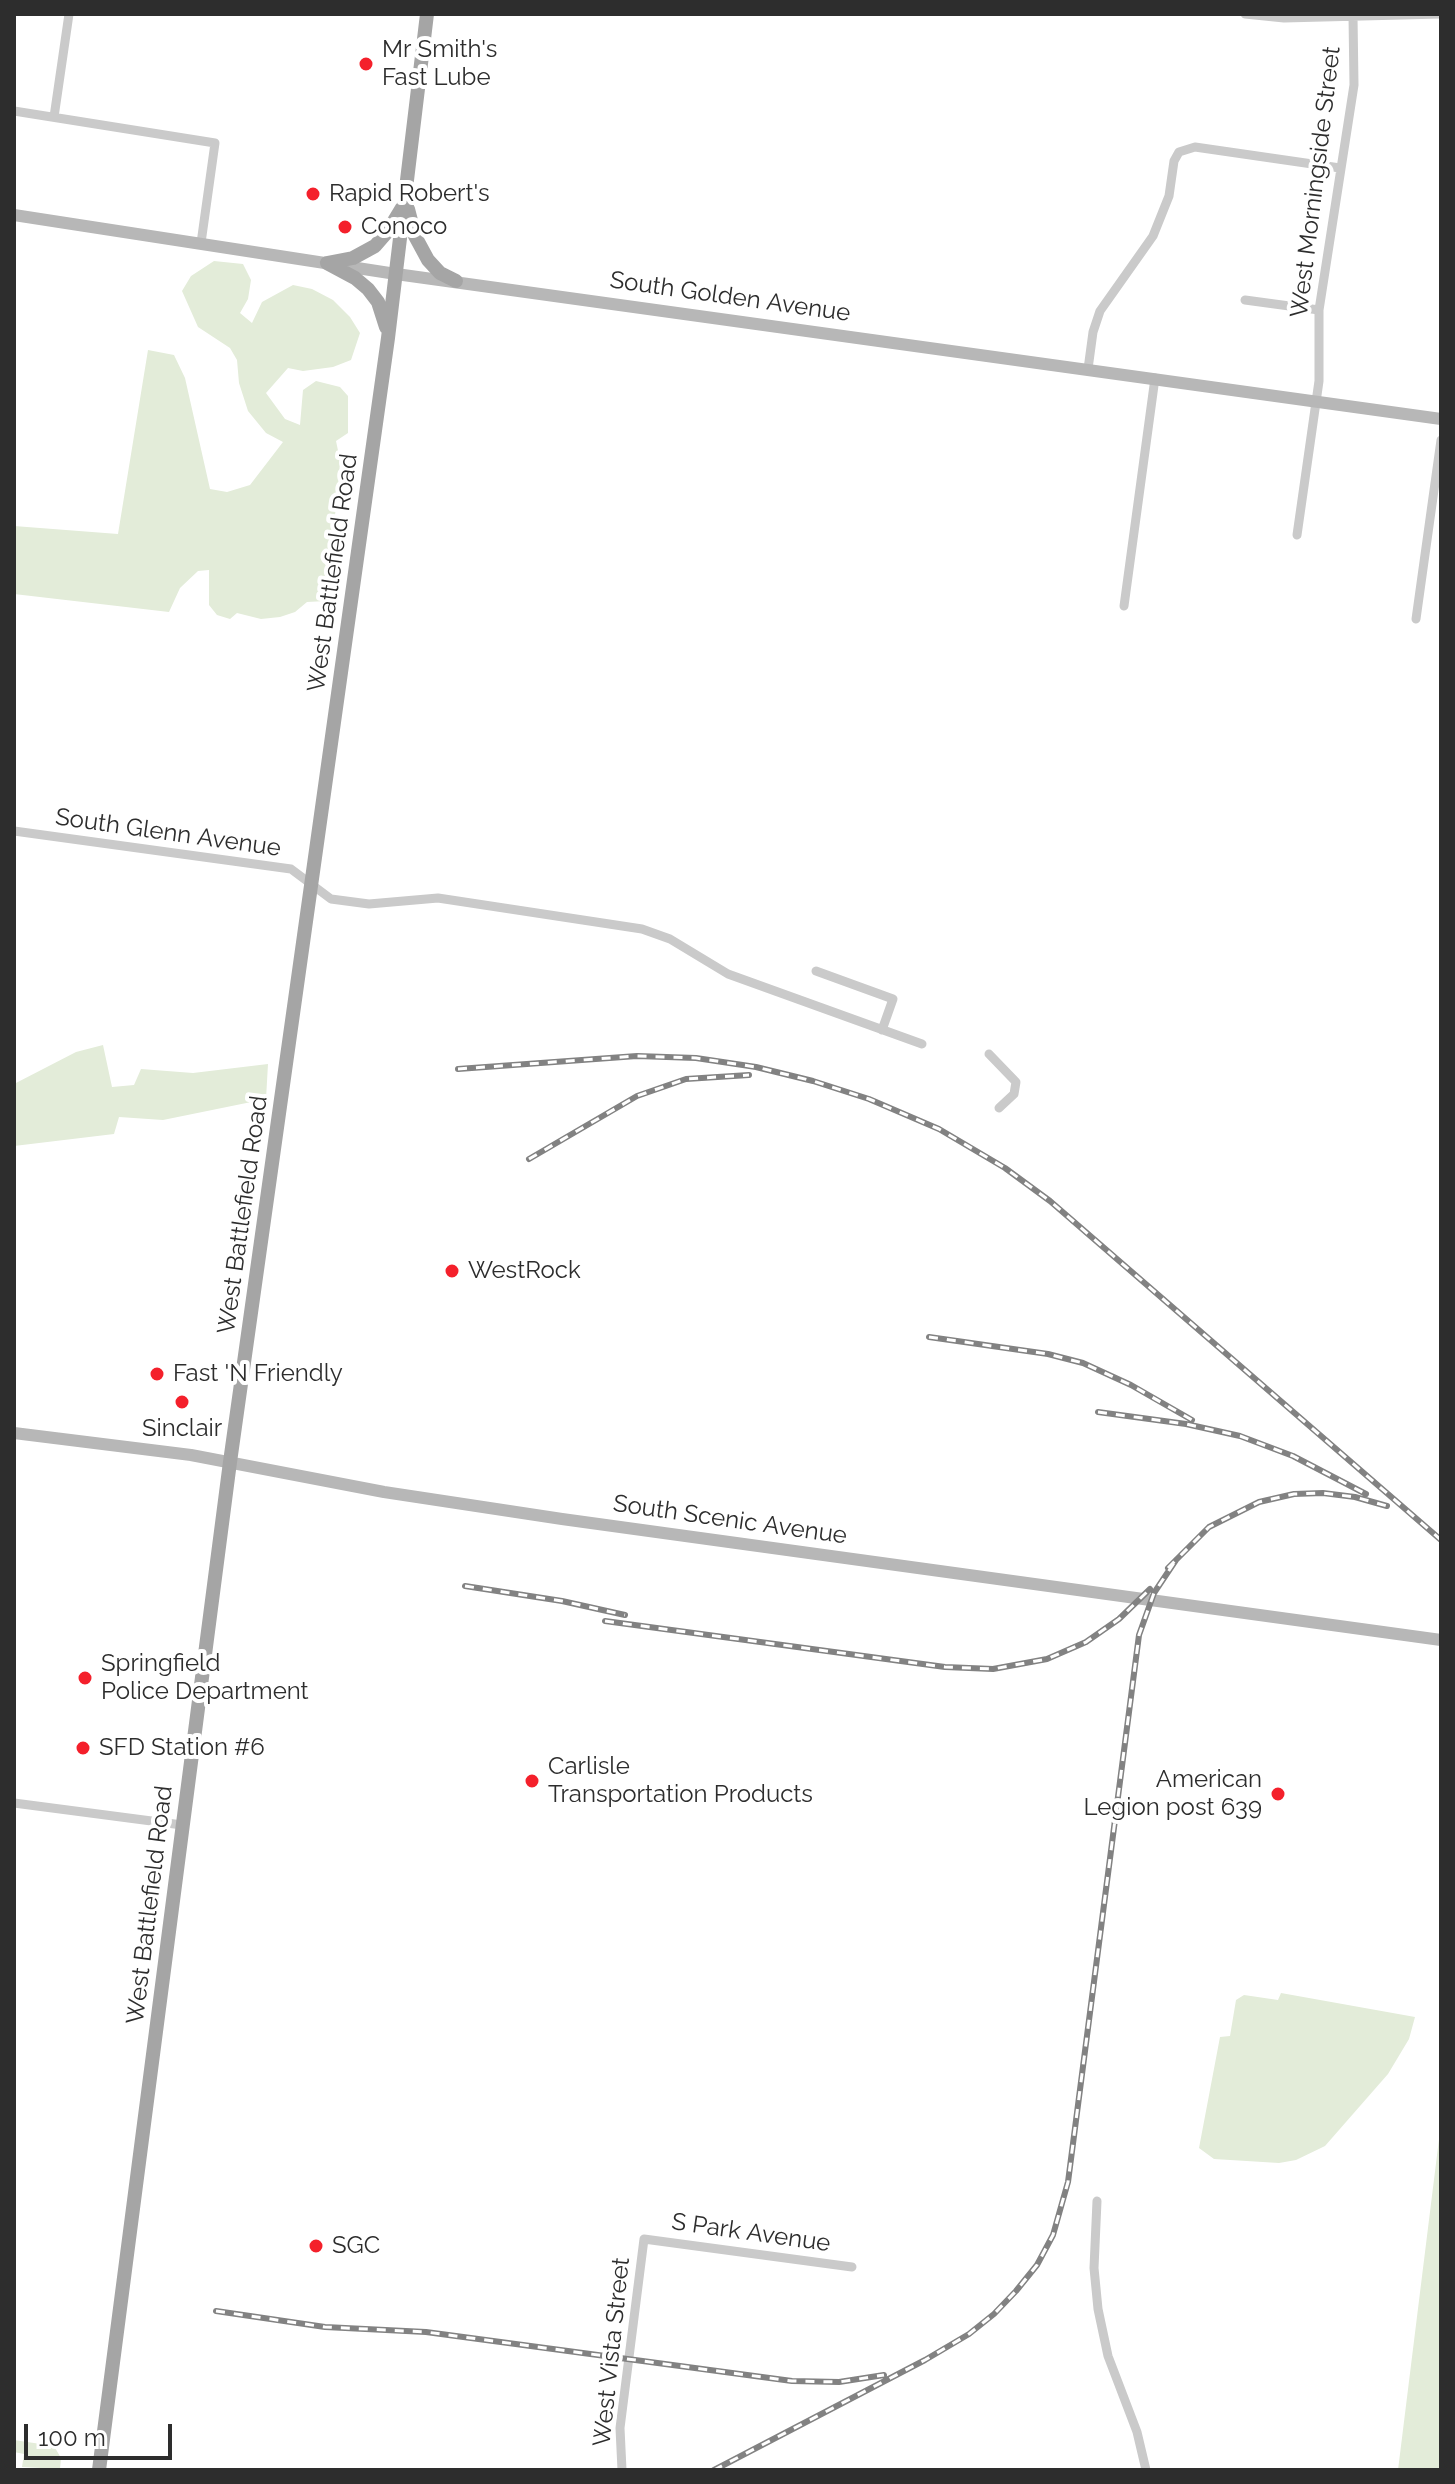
<!DOCTYPE html>
<html>
<head>
<meta charset="utf-8">
<style>
  body { margin:0 }
  #map { position:relative; width:1455px; height:2484px; overflow:hidden; background:#fff; font-family:Raleway,sans-serif }
  canvas { display:block }
  .frame { position:absolute; inset:0; border:16px solid #2d2d2d; pointer-events:none }
  .scale { position:absolute; left:24px; top:2424px; width:148px; height:36px; box-sizing:border-box; border:4px solid #2d2d2d; border-top:0; padding-left:10px; font-size:24px; line-height:28px; white-space:nowrap; color:#2d2d2d; -webkit-text-stroke:6px #fff; paint-order:stroke }
</style>
</head>
<body>
<div id="map">
<canvas width="1455" height="2484"></canvas>
<div class="frame"></div>
<div class="scale">100 m</div>
</div>
<script>
const context = document.querySelector('canvas').getContext('2d');
context.lineJoin = 'round';
function fillPath(path, color) {
  context.fillStyle = color;
  context.fill(path, 'evenodd');
}
function poly(rows) {
  const path = new Path2D();
  for (const r of rows) {
    path.moveTo(r[0], r[1]);
    for (let i = 2; i < r.length; i += 2) path.lineTo(r[i], r[i + 1]);
  }
  return path;
}
function stroke(path, color, width, dash) {
  context.strokeStyle = color;
  context.lineWidth = width;
  context.lineCap = dash ? 'butt' : 'round';
  context.setLineDash(dash || []);
  context.stroke(path);
}
function write(font, color, halo, rows, align = 'center') {
  context.font = font + ' Raleway,sans-serif';
  context.lineWidth = 8;
  context.setLineDash([]);
  context.textBaseline = 'middle';
  context.strokeStyle = halo;
  context.fillStyle = color;
  for (const [text, x, y, turn = 0] of rows) {
    context.save();
    context.translate(x, y);
    context.rotate((+turn || 0) * Math.PI / 180);
    context.textAlign = isNaN(turn) ? turn : align;
    if (halo) context.strokeText(text, 0, 0);
    context.fillText(text, 0, 0);
    context.restore();
  }
}
fillPath(poly([
  [214,261,243,264,251,280,248,299,240,313,252,323,262,302,293,285,312,289,333,300,350,317,360,333,351,360,333,367,303,371,288,368,266,393,285,419,300,425,303,390,316,381,340,387,348,396,348,433,336,441,340,460,338,494,328,563,326,601,307,602,295,612,280,617,261,619,237,613,230,619,217,615,209,605,209,570,198,571,180,588,169,612,14,594,14,526,118,534,148,350,174,355,185,378,210,489,227,492,250,485,283,442,266,433,248,411,239,383,237,360,230,348,198,327,182,291,191,276],
  [103,1045,112,1087,134,1085,141,1069,193,1073,268,1064,266,1099,163,1120,119,1117,114,1134,14,1146,14,1084,76,1052],
  [1281,1993,1415,2017,1409,2039,1388,2074,1325,2146,1296,2160,1279,2163,1214,2159,1199,2148,1220,2037,1230,2036,1236,2000,1244,1995,1278,2000],
  [1441,2123,1441,2470,1398,2470],
  [14,2440,54,2446,61,2458,60,2469,22,2467,24,2454,14,2452]
]), '#e3ecd9');
stroke(poly([
  [1245,14,1284,18,1441,14],
  [14,111,215,143,201,243],
  [54,117,69,14],
  [1245,300,1319,310],
  [1088,369,1093,332,1100,311,1153,236,1169,196,1174,161,1179,152,1195,147,1340,168],
  [1297,535,1319,381,1319,310,1354,85,1353,16],
  [1124,606,1155,378],
  [1416,619,1441,440],
  [14,831,291,869,331,899,369,904,438,898,642,929,670,939,728,974,922,1044],
  [816,971,893,999,882,1030],
  [989,1054,1016,1082,1014,1094,999,1108],
  [14,1803,182,1825],
  [1097,2201,1094,2268,1098,2309,1108,2356,1137,2432,1146,2470],
  [622,2470,620,2428,644,2239,852,2267]
]), '#cacaca', 9);
stroke(poly([
  [14,215,396,274,1441,419],
  [14,1433,191,1455,384,1492,562,1519,1441,1640]
]), '#b7b7b7', 12);
stroke(poly([
  [408,209,415,236,428,260,440,273,456,281],
  [327,263,353,258,375,246,388,231,402,208],
  [327,263,355,278,368,289,378,302,386,327],
  [99,2470,230,1462,388,338,427,14]
]), '#a5a5a5', 14);
const rail = poly([
  [458,1069,637,1056,696,1058,756,1067,813,1081,869,1099,939,1129,1005,1168,1050,1201,1441,1540],
  [529,1159,637,1096,686,1079,749,1075],
  [929,1337,1048,1354,1083,1363,1131,1385,1192,1420],
  [1098,1412,1186,1424,1240,1436,1293,1456,1366,1494],
  [1168,1568,1209,1527,1259,1502,1294,1494,1323,1493,1355,1497,1387,1506],
  [465,1586,562,1601,625,1615],
  [605,1621,945,1667,993,1669,1047,1659,1086,1642,1119,1619,1150,1589],
  [216,2311,325,2327,426,2332,792,2381,839,2382,884,2375],
  [714,2470,925,2360,969,2334,994,2314,1016,2291,1037,2265,1053,2235,1068,2182,1139,1635,1154,1593,1176,1560]
]);
stroke(rail, '#828282', 6);
stroke(rail, '#fff', 3, [9]);
for (const [x, y, r, color] of [
  [366,64,8,"#f4202b"],
  [313,194,8,"#f4202b"],
  [345,227,8,"#f4202b"],
  [452,1271,8,"#f4202b"],
  [157,1374,8,"#f4202b"],
  [182,1402,8,"#f4202b"],
  [85,1678,8,"#f4202b"],
  [83,1748,8,"#f4202b"],
  [532,1781,8,"#f4202b"],
  [1278,1794,8,"#f4202b"],
  [316,2246,8,"#f4202b"]
]) {
  const dot = new Path2D();
  dot.arc(x, y, r, 0, 2 * Math.PI);
  context.fillStyle = color;
  context.fill(dot);
  stroke(dot, '#fff', 3);
}
write('24px', '#2d2d2d', '#fff', [
  ["Mr Smith's",382,50],
  ["Fast Lube",382,78],
  ["Rapid Robert's",329,194],
  ["Conoco",361,227],
  ["WestRock",468,1271],
  ["Fast 'N Friendly",173,1374],
  ["Sinclair",182,1429,"center"],
  ["Springfield",101,1664],
  ["Police Department",101,1692],
  ["SFD Station #6",99,1748],
  ["Carlisle",548,1767],
  ["Transportation Products",548,1795],
  ["American",1262,1780,"right"],
  ["Legion post 639",1262,1808,"right"],
  ["SGC",332,2246]
], 'left');
write('24px', '#2d2d2d', '#fff', [
  ["West Morningside Street",1316,182,-83],
  ["South Golden Avenue",730,297,8],
  ["West Battlefield Road",333,573,-82],
  ["South Glenn Avenue",168,833,8],
  ["West Battlefield Road",243,1215,-82],
  ["South Scenic Avenue",730,1520,8],
  ["West Battlefield Road",150,1905,-83],
  ["S Park Avenue",751,2233,8],
  ["West Vista Street",612,2352,-84]
]);
</script>
</body>
</html>
